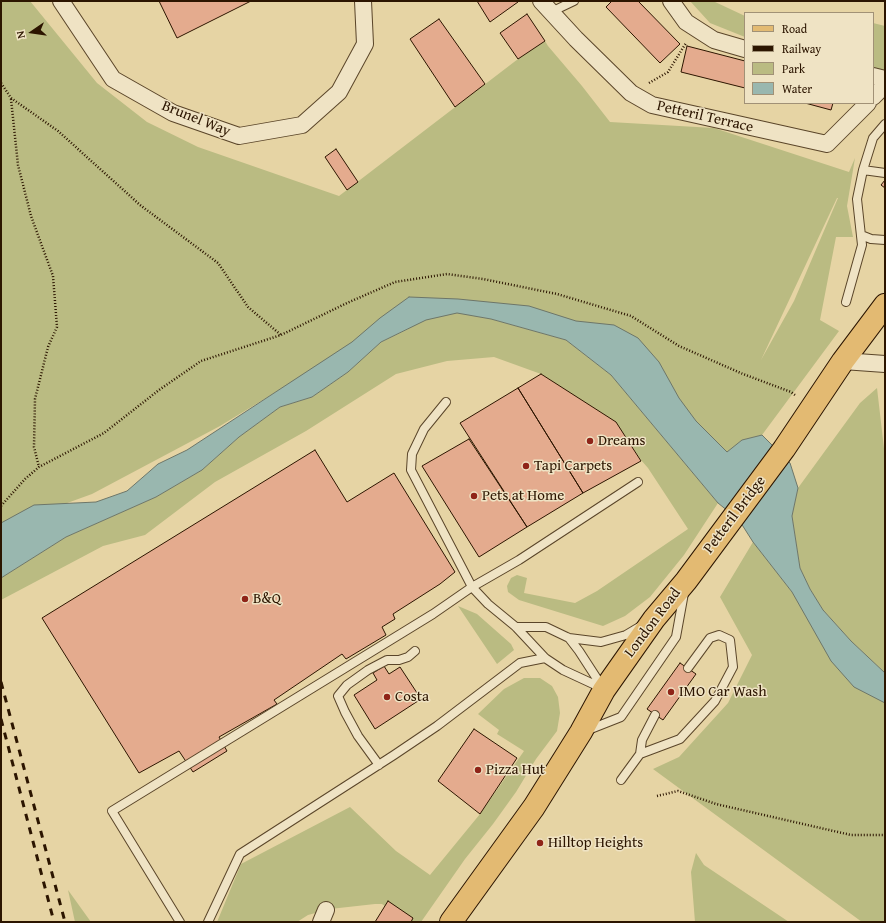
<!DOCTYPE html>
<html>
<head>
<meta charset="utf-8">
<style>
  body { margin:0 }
  #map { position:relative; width:886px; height:923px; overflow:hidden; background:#e6d4a4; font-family:"Gentium Book Plus",serif }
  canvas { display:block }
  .frame { position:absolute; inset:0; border:2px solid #2c1500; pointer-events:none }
  .legend { position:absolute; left:744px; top:12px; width:130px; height:92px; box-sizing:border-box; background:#efe3c4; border:1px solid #a19176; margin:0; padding:5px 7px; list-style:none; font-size:12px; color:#2c1500 }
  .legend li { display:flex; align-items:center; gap:8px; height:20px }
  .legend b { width:20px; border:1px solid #a19176 }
  .north { position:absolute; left:12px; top:12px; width:40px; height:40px; -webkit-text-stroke:3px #efe3c4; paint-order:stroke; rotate:257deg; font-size:11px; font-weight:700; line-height:16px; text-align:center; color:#2c1500 }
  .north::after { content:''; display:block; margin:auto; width:14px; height:18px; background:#2c1500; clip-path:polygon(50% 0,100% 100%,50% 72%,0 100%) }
</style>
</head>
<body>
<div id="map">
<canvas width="886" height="923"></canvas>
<div class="frame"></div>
<ul class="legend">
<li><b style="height:5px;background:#e3ba72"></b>Road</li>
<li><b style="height:5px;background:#2c1500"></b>Railway</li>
<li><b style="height:11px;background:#babb82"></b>Park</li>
<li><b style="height:11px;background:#99b7af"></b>Water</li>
</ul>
<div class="north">N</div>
</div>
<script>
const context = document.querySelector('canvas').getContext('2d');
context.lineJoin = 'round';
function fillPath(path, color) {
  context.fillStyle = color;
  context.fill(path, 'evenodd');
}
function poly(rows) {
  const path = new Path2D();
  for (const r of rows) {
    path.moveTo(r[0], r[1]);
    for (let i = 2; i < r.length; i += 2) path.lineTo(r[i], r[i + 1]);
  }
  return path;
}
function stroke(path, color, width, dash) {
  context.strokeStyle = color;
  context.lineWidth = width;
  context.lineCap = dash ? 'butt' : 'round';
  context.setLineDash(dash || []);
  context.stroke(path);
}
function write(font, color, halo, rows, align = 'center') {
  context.font = font + ' "Gentium Book Plus",serif';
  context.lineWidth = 3;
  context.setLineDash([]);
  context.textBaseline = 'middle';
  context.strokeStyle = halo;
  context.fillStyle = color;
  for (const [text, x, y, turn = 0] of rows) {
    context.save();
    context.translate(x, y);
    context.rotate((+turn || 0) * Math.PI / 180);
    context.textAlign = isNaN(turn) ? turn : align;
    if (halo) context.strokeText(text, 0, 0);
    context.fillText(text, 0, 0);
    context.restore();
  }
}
fillPath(poly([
  [1,1,30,1,97,83,147,122,198,147,339,196,518,59,545,41,548,46,582,86,610,122,714,128,849,172,855,158,847,206,853,237,836,237,820,320,839,331,762,435,742,440,727,453,614,338,466,314,491,319,566,340,611,375,718,503,684,555,650,597,625,616,603,626,519,600,508,592,507,586,511,578,517,575,527,578,524,593,575,603,597,591,688,529,648,468,641,460,616,422,541,374,494,357,447,361,396,374,306,431,215,482,145,535,103,546,1,600,1,578,66,537,156,497,202,470,239,437,280,407,312,397,348,372,381,342,408,329,363,339,220,426,92,494,1,527],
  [838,198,794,301,761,360,837,198],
  [690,1,713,1,745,16,745,37,710,23],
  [873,23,885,26,885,89,873,85],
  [877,388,885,457,885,673,851,641,823,610,810,589,800,568,792,516,798,488,860,403],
  [753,542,792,592,885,691,885,922,862,922,653,769,679,757,728,703,752,655,720,597],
  [458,606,477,614,511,644,514,650,497,664],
  [524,678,540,678,552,686,558,697,560,713,557,731,536,759,516,792,493,824,465,859,421,922,407,922,382,904,375,904,330,909,308,915,297,922,217,922,241,864,350,807,396,851,430,875,480,814,524,751,497,734,499,730,478,714,504,689],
  [696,853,704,865,789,922,695,922,691,872],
  [68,890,91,922,75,922]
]), '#babb82');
const water = poly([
  [409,297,458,299,529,306,576,321,614,325,638,338,659,362,679,398,696,421,727,452,742,440,762,435,790,463,798,488,792,516,800,568,810,589,823,610,851,641,885,673,885,703,854,687,831,661,792,592,753,542,739,520,718,503,611,375,566,340,491,319,457,313,426,320,381,342,348,372,312,397,280,407,239,437,202,470,156,497,66,537,1,578,1,523,34,505,96,502,127,491,158,464,187,450,352,342,380,318,409,297]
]);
fillPath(water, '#99b7af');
stroke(water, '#6d7669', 1);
const building = poly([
  [159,1,251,1,177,38,159,1],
  [477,1,518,1,518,2,490,22,477,1],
  [612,1,638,1,680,44,660,63,606,7,612,1],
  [527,14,545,41,518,59,500,33,527,14],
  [439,19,485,84,455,107,410,39,439,19],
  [687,46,745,61,745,88,681,72,687,46],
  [805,103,833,103,831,110,805,103],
  [336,149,358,182,347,190,325,157,336,149],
  [885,180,885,188,881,185,885,180],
  [541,374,616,422,641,461,583,493,518,388,541,374],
  [518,388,583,493,527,527,460,423,518,388],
  [469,439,527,527,479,557,422,466,469,439],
  [315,450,347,502,394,473,455,572,440,584,393,614,395,619,382,627,386,635,346,659,342,654,274,700,277,704,219,737,227,751,193,772,179,751,139,773,42,618,315,450],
  [680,663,696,674,663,720,647,709,680,663],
  [384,666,389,674,400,667,421,699,375,729,354,695,377,680,373,673,384,666],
  [474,729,517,758,480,814,438,781,474,729],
  [388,901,413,918,411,922,375,922,388,901]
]);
fillPath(building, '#e4ab8e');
stroke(building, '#2c1500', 1);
const service = poly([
  [551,12,574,1],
  [863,170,885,173],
  [861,235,871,239,885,240],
  [846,302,862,245,857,199,863,170,873,138,885,124],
  [516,627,546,627,569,638,601,642,626,635,641,626],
  [569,638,579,651,603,688],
  [604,689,563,670,545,658,516,627,488,604,472,587,519,560,638,482],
  [588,730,621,717,676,637,684,593],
  [640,754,680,739,715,701,733,667,730,640,719,635,710,638,688,668],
  [379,765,358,736,345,712,338,696,347,685,368,670,387,660,399,660,408,657,415,651],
  [621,780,640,754,642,740,655,715],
  [180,922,112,811,433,614,472,587,411,470,412,454,424,429,446,402],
  [208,922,240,854,394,755,437,726,520,663,545,658]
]);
const minor = poly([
  [61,1,113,79,173,113,239,136,302,125,339,92,365,44,363,1],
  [541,1,576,39,631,93,652,105,827,144,868,103],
  [671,1,686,22,714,40,745,49],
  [873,76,885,79],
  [873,97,885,85],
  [843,361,885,364],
  [321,922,326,910]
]);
const primary = poly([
  [451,922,534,807,581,732,604,690,654,619,686,581,784,449,843,361,885,305]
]);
stroke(service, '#5a4529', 10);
stroke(minor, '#5a4529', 18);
stroke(primary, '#2c1500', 24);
stroke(poly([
  [1,83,11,98,58,131,140,205,218,263,248,307,281,335],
  [649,83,668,72,686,43],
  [11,99,18,165,31,216,53,276,57,327,48,347,35,399,34,447,39,467],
  [1,506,25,479,39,467,104,433,159,390,201,361,281,335,347,303,395,282,447,274,483,279,557,294,631,316,679,346,743,374,791,392,795,395],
  [657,796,678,791,716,804,851,835,885,835]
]), '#2c1500', 2.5, [1, 2]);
stroke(service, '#efe3c4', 8);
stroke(minor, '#efe3c4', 16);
stroke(primary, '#e3ba72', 22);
stroke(poly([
  [1,682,65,922],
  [1,719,54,922]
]), '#2c1500', 3, [7, 7]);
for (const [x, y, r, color] of [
  [590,441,4,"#8f2418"],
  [526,466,4,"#8f2418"],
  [474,496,4,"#8f2418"],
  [245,599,4,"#8f2418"],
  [671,692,4,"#8f2418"],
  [387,697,4,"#8f2418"],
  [478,770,4,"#8f2418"],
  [540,843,4,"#8f2418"]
]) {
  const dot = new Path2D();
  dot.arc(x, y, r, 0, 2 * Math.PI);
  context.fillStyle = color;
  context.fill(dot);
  stroke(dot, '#efe3c4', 1.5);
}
write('15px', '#2c1500', '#efe3c4', [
  ["Petteril Terrace",705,117,13],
  ["Brunel Way",196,119,22],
  ["Petteril Bridge",735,515,-53],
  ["London Road",653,623,-53]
]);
write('15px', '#2c1500', '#efe3c4', [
  ["Dreams",598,441],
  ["Tapi Carpets",534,466],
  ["Pets at Home",482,496],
  ["B&Q",253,599],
  ["IMO Car Wash",679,692],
  ["Costa",395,697],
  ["Pizza Hut",486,770],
  ["Hilltop Heights",548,843]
], 'left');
</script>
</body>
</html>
